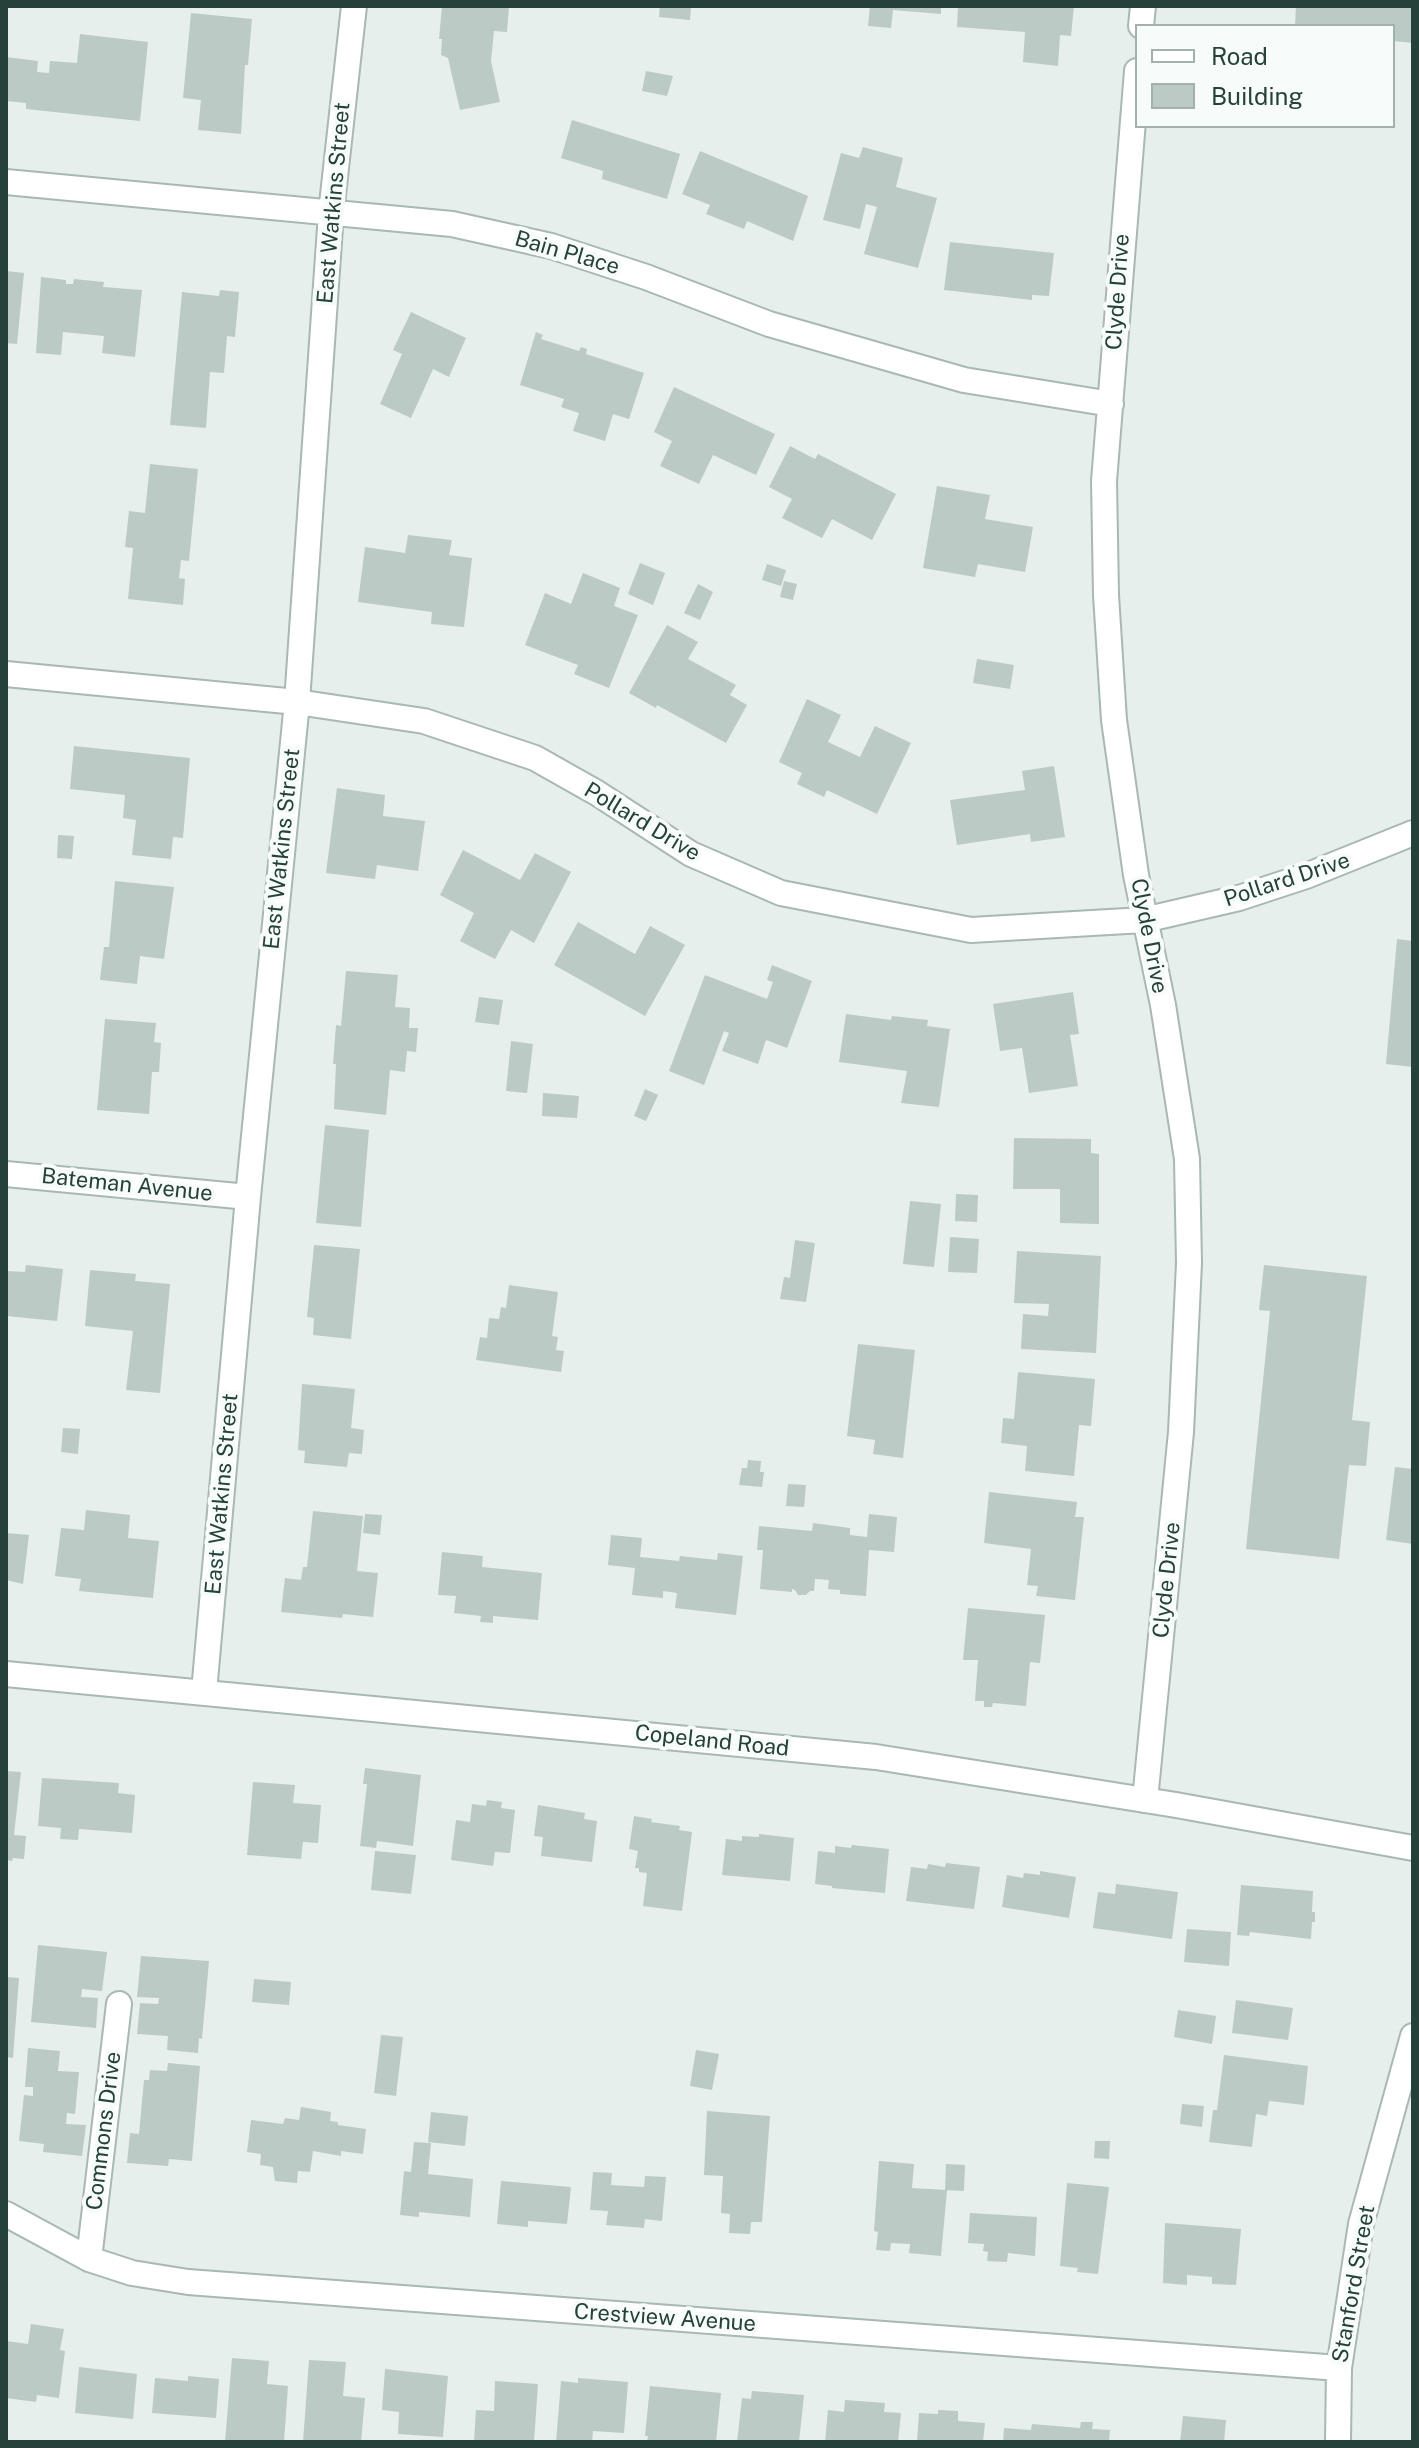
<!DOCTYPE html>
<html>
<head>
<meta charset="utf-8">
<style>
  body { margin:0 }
  #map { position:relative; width:1419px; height:2448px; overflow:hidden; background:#e6efeb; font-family:"Public Sans",sans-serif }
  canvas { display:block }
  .frame { position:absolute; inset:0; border:8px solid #24423a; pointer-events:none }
  .legend { position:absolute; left:1135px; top:24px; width:260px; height:104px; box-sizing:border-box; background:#f7fbf9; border:2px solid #a3b1ad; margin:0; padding:10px 14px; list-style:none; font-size:24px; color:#24423a }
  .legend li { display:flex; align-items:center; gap:16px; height:40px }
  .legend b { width:40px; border:2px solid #a3b1ad }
</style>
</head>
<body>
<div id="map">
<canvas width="1419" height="2448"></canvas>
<div class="frame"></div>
<ul class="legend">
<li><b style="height:10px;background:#fff"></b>Road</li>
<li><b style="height:22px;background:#bbcac4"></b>Building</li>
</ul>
</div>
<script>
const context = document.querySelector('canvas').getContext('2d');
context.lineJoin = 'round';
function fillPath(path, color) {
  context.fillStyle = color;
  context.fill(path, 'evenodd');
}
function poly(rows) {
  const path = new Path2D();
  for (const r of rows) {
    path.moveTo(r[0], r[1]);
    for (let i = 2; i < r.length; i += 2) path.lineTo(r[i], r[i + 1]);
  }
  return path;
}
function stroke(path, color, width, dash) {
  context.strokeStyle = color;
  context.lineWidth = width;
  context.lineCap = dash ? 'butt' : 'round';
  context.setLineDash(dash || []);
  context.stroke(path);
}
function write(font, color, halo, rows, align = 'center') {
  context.font = font + ' "Public Sans",sans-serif';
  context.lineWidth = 8;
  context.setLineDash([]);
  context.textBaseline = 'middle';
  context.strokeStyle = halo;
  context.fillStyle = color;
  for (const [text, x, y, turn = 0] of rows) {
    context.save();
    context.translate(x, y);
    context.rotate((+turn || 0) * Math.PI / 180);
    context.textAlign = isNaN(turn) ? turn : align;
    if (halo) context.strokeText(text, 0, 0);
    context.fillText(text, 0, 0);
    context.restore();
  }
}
fillPath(poly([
  [442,6,509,6,507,32,494,31,491,61,500,102,460,110,448,58,441,55,442,39,439,39],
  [660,6,691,6,690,20,659,17],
  [870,6,941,6,941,14,893,10,891,28,868,26],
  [958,6,1074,6,1071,36,1060,35,1058,66,1023,62,1025,32,957,27],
  [1296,6,1413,6,1413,43,1393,41,1393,26,1295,26],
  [191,13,252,19,248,65,245,65,241,134,198,130,201,100,183,98],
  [80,34,148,42,140,121,26,109,26,103,6,101,6,57,38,61,37,72,49,73,50,61,77,63],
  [646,71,673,76,667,96,642,91],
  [572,120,680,154,667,199,602,179,603,171,561,158],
  [863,147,903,158,896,187,937,198,918,268,864,254,877,207,866,204,860,229,823,220,841,153,859,158],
  [700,151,808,196,793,241,747,221,744,229,706,214,710,205,682,194],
  [950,242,1054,253,1049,296,1032,295,1032,300,944,290],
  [6,271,24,273,17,344,6,343],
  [41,277,66,280,66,284,73,284,74,279,104,282,103,287,142,290,135,357,102,353,104,336,63,332,61,355,36,353],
  [220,290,239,292,235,337,227,336,224,373,210,372,206,428,170,425,182,292,219,296],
  [411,312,466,338,449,377,433,369,411,418,380,404,402,354,393,350],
  [536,332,543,335,541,339,579,351,581,347,587,349,586,354,644,373,629,419,613,414,605,441,573,431,579,413,561,407,564,399,520,385],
  [674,387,775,434,756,475,713,455,699,484,660,466,672,441,654,432],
  [790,446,815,459,818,454,896,494,872,540,832,519,822,538,782,518,792,499,769,487],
  [150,464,198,469,189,561,181,560,179,578,185,579,183,605,128,599,133,548,125,547,129,511,145,513],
  [937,486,990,495,985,519,1033,527,1025,572,978,564,975,577,923,568],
  [408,535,452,540,449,555,472,558,464,627,431,624,432,612,358,602,365,547,405,553],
  [640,563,665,573,653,605,628,594],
  [767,564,786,570,781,586,762,580],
  [583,573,620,588,614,606,638,615,609,688,574,674,578,665,525,645,545,593,571,604],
  [784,581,797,584,793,600,780,597],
  [698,584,713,592,700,620,684,613],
  [667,625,698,642,688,659,736,685,730,695,747,705,726,743,657,705,656,708,629,693],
  [977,659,1014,665,1010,689,973,683],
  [807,699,841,715,828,742,860,757,875,726,911,743,877,814,827,790,824,797,797,784,802,773,779,762],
  [74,746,190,758,183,838,173,837,171,859,132,855,136,820,123,818,125,795,70,789],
  [1054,766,1065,837,1031,842,1030,834,957,845,950,800,1025,790,1022,771],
  [337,788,385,795,383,816,425,821,418,871,377,865,375,879,326,873],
  [58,835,74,836,72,859,57,858],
  [463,850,520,880,535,853,571,872,534,943,511,930,495,959,460,941,474,913,440,895],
  [115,881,174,887,164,959,140,956,137,984,100,980,104,947,109,947],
  [578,922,635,954,650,926,685,945,645,1016,554,965],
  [1397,939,1413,941,1413,1067,1386,1064],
  [772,965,812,981,787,1048,766,1040,758,1064,722,1051,729,1033,724,1031,704,1085,669,1071,705,975,767,999,773,982,767,980],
  [346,971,398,975,395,1007,410,1008,409,1028,418,1028,416,1052,407,1051,405,1072,390,1070,386,1115,334,1109,336,1064,333,1064,336,1025,341,1026],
  [1073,992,1079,1034,1070,1035,1078,1086,1029,1093,1022,1048,1000,1051,993,1004],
  [479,997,503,1000,499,1025,475,1022],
  [846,1014,891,1020,892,1016,928,1020,927,1026,950,1029,939,1107,901,1103,907,1071,839,1062],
  [105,1019,156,1023,154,1042,161,1043,159,1072,152,1072,149,1114,97,1110],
  [511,1041,533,1044,527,1093,506,1091],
  [645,1089,658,1095,646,1121,634,1116],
  [543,1093,579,1096,577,1118,542,1116],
  [325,1125,369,1130,361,1227,316,1223],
  [1014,1138,1091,1139,1091,1153,1099,1154,1099,1224,1060,1223,1060,1189,1013,1189],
  [956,1194,978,1195,977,1222,955,1221],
  [910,1201,941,1204,934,1267,903,1264],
  [950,1237,979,1239,977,1273,948,1272],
  [795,1240,815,1243,806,1302,780,1299,784,1277,790,1278],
  [314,1245,360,1249,351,1339,313,1335,314,1318,307,1317],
  [1017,1251,1101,1256,1096,1353,1021,1349,1023,1314,1048,1316,1049,1304,1014,1303],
  [26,1265,63,1269,57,1321,6,1316,6,1271,25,1272],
  [1264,1265,1367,1276,1352,1420,1370,1422,1366,1466,1349,1465,1339,1559,1246,1549,1270,1311,1259,1310],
  [90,1270,136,1274,135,1281,170,1284,160,1393,126,1390,133,1331,85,1326],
  [509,1285,558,1292,552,1336,558,1337,556,1350,564,1351,561,1372,476,1360,480,1337,487,1338,489,1318,499,1319,501,1307,506,1308],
  [858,1344,915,1350,903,1458,873,1454,875,1440,847,1436],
  [1018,1372,1095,1379,1091,1426,1079,1425,1074,1476,1025,1471,1027,1446,1001,1443,1003,1418,1014,1419],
  [302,1384,355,1389,351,1428,364,1430,362,1454,349,1453,347,1467,304,1463,305,1451,298,1450],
  [63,1428,80,1429,78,1454,61,1452],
  [748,1460,761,1461,760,1472,764,1472,762,1487,739,1485,742,1468,747,1468],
  [1395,1467,1413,1469,1413,1544,1386,1540],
  [788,1484,806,1485,804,1507,786,1506],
  [989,1492,1077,1502,1075,1517,1084,1517,1075,1600,1036,1596,1038,1586,1027,1585,1031,1549,984,1543],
  [86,1510,130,1515,128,1538,159,1541,153,1598,79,1591,81,1579,55,1576,61,1528,84,1530],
  [313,1511,363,1516,357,1571,378,1573,373,1617,343,1614,342,1618,281,1612,285,1578,301,1580,303,1567,307,1567],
  [365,1514,382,1515,380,1535,363,1533],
  [869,1514,897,1517,894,1552,869,1550,866,1596,840,1594,840,1590,828,1589,829,1580,815,1579,814,1591,810,1591,806,1595,798,1595,795,1590,792,1589,792,1592,760,1589,763,1550,757,1550,759,1526,812,1531,813,1523,850,1528,850,1535,867,1537],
  [6,1533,29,1535,23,1584,6,1580],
  [611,1535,642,1538,640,1557,679,1561,680,1556,717,1560,718,1553,743,1556,736,1615,675,1608,677,1593,663,1591,663,1598,632,1595,635,1568,608,1565],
  [442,1552,483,1556,482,1567,542,1573,538,1620,493,1616,493,1623,480,1622,481,1616,454,1613,456,1596,438,1595],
  [968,1608,1045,1615,1040,1663,1030,1662,1026,1706,993,1703,992,1707,984,1707,984,1701,975,1701,978,1660,963,1660],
  [365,1768,421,1775,413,1846,377,1841,376,1848,360,1846,367,1784,363,1784],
  [6,1771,21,1772,14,1835,26,1836,24,1859,13,1858,12,1861,6,1860],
  [42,1778,119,1783,118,1793,135,1795,132,1833,79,1829,78,1840,60,1839,61,1828,38,1826],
  [253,1782,295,1785,293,1803,321,1805,318,1843,303,1842,301,1859,247,1855],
  [487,1800,502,1802,501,1808,515,1810,510,1853,495,1852,493,1866,451,1860,456,1820,470,1822,472,1804,486,1806],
  [538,1805,585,1813,584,1819,597,1821,592,1862,541,1856,543,1837,534,1836],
  [634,1816,652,1819,651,1822,680,1826,679,1830,692,1832,682,1911,643,1906,647,1873,639,1872,639,1868,635,1868,638,1851,629,1849],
  [759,1834,794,1838,790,1881,722,1875,726,1839,742,1841,742,1836,759,1837],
  [852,1845,889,1849,885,1893,832,1888,832,1886,815,1884,818,1851,835,1853,835,1846,851,1848],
  [375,1851,416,1855,411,1894,371,1890],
  [946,1863,980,1867,974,1909,906,1901,911,1867,927,1869,928,1864,945,1867],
  [1040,1871,1076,1877,1069,1918,1002,1907,1007,1875,1023,1878,1024,1873,1040,1875],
  [1116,1884,1178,1892,1172,1939,1093,1928,1098,1892,1115,1894],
  [1241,1885,1313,1891,1312,1912,1315,1912,1315,1922,1312,1922,1311,1939,1250,1932,1249,1936,1237,1935],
  [1187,1929,1231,1932,1229,1966,1184,1962],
  [38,1945,107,1952,102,1991,82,1989,81,1997,98,1998,96,2028,31,2022],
  [141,1956,209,1961,202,2039,199,2038,198,2053,167,2050,168,2036,137,2034,140,2003,158,2004,159,1998,137,1997],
  [6,1977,19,1978,13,2058,6,2057],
  [254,1979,291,1982,289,2005,252,2002],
  [1236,2000,1293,2008,1288,2040,1232,2033],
  [1178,2010,1216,2016,1212,2044,1174,2037],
  [381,2035,403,2037,396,2096,374,2093],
  [28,2048,60,2051,58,2071,79,2072,75,2114,67,2113,66,2124,86,2125,82,2156,43,2152,44,2144,19,2141,24,2095,33,2096,33,2087,25,2087],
  [696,2050,719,2054,712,2090,690,2086],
  [1224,2055,1308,2066,1304,2105,1269,2101,1267,2116,1256,2114,1252,2147,1209,2142,1213,2110,1217,2110],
  [168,2063,200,2066,192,2161,169,2159,168,2166,127,2163,130,2133,139,2134,144,2080,149,2080,150,2070,167,2071],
  [1182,2104,1204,2106,1202,2127,1180,2124],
  [301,2107,331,2112,330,2121,338,2122,338,2125,366,2129,363,2154,341,2151,341,2156,313,2151,310,2172,298,2171,297,2183,275,2181,273,2167,260,2165,261,2154,247,2152,251,2120,283,2124,285,2118,299,2120],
  [707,2111,770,2116,762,2222,751,2222,750,2234,729,2233,730,2214,721,2213,723,2176,704,2175],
  [431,2112,468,2116,465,2146,428,2142],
  [1095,2141,1110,2141,1109,2159,1094,2158],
  [414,2142,431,2143,428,2174,473,2179,470,2217,419,2212,419,2217,400,2215,404,2171,411,2172],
  [879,2161,914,2164,912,2188,947,2190,941,2256,909,2253,910,2244,891,2243,890,2251,876,2250,878,2232,874,2231],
  [946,2164,965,2165,964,2191,945,2190],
  [593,2172,612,2173,611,2185,644,2187,645,2176,666,2177,662,2221,645,2219,644,2228,606,2225,608,2211,590,2210],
  [501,2181,571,2187,567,2224,528,2221,528,2227,497,2224],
  [1067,2183,1109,2187,1098,2274,1077,2272,1078,2268,1060,2266],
  [970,2213,1037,2217,1035,2256,1008,2253,1007,2262,987,2261,988,2252,983,2251,984,2244,968,2243],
  [1165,2223,1241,2229,1236,2285,1212,2284,1212,2277,1187,2275,1187,2285,1163,2283],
  [31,2324,64,2329,60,2350,65,2351,59,2398,37,2395,36,2402,6,2398,6,2341,28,2344],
  [232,2358,269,2361,267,2384,288,2386,284,2442,225,2442],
  [309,2360,346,2362,343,2396,365,2398,361,2442,303,2442],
  [79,2367,137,2374,133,2419,75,2413],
  [385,2369,448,2376,443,2437,398,2434,399,2412,382,2410],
  [188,2376,219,2379,216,2418,152,2413,155,2378,188,2381],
  [578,2378,628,2382,624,2433,593,2431,592,2442,556,2442,561,2381,578,2383],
  [495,2381,538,2384,534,2442,474,2442,476,2410,494,2411],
  [650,2386,721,2393,716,2442,647,2442,648,2436,645,2436],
  [752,2391,804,2395,799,2442,737,2442,742,2398,751,2399],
  [845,2400,885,2403,884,2412,901,2413,898,2442,825,2442,828,2410,844,2412],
  [938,2410,958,2411,958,2421,985,2423,983,2442,917,2442,919,2413,938,2414],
  [1183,2416,1226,2420,1224,2442,1180,2442],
  [1081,2422,1093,2422,1092,2429,1110,2430,1109,2442,1003,2442,1004,2428,1031,2430,1032,2424,1080,2428]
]), '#bbcac4');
const minor = poly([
  [1141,26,1143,6],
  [1137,71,1104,481,1106,595,1114,720,1136,875,1163,1005,1187,1159,1189,1263,1181,1432,1145,1800],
  [6,182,452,224,551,246,646,277,769,324,964,380,1111,404],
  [6,674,297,702,424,721,535,758,597,793,691,854,781,893,971,930,1144,920,1239,898,1306,876,1413,833],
  [6,1174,248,1197],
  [204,1692,248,1197,297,702,331,213,354,6],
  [6,2214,89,2259,132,2273,188,2282,1339,2368],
  [89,2259,119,2004],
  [1338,2442,1339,2368,1361,2224,1413,2036]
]);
const tertiary = poly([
  [6,1674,876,1757,1176,1805,1413,1848]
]);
stroke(minor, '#a8b8b2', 28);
stroke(tertiary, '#a8b8b2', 28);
stroke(minor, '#fff', 24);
stroke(tertiary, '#fff', 24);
write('22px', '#24423a', '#f7fbf9', [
  ["East Watkins Street",334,203,-85],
  ["Bain Place",567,253,16],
  ["Clyde Drive",1118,292,-86],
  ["Pollard Drive",642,822,31],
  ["East Watkins Street",282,849,-84],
  ["Pollard Drive",1287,880,-18],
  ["Clyde Drive",1149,936,79],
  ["Bateman Avenue",127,1185,6],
  ["East Watkins Street",222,1494,-85],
  ["Clyde Drive",1167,1580,-84],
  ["Copeland Road",712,1741,6],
  ["Commons Drive",104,2131,-83],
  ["Stanford Street",1354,2284,-80],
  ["Crestview Avenue",665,2318,4]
]);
</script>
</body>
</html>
